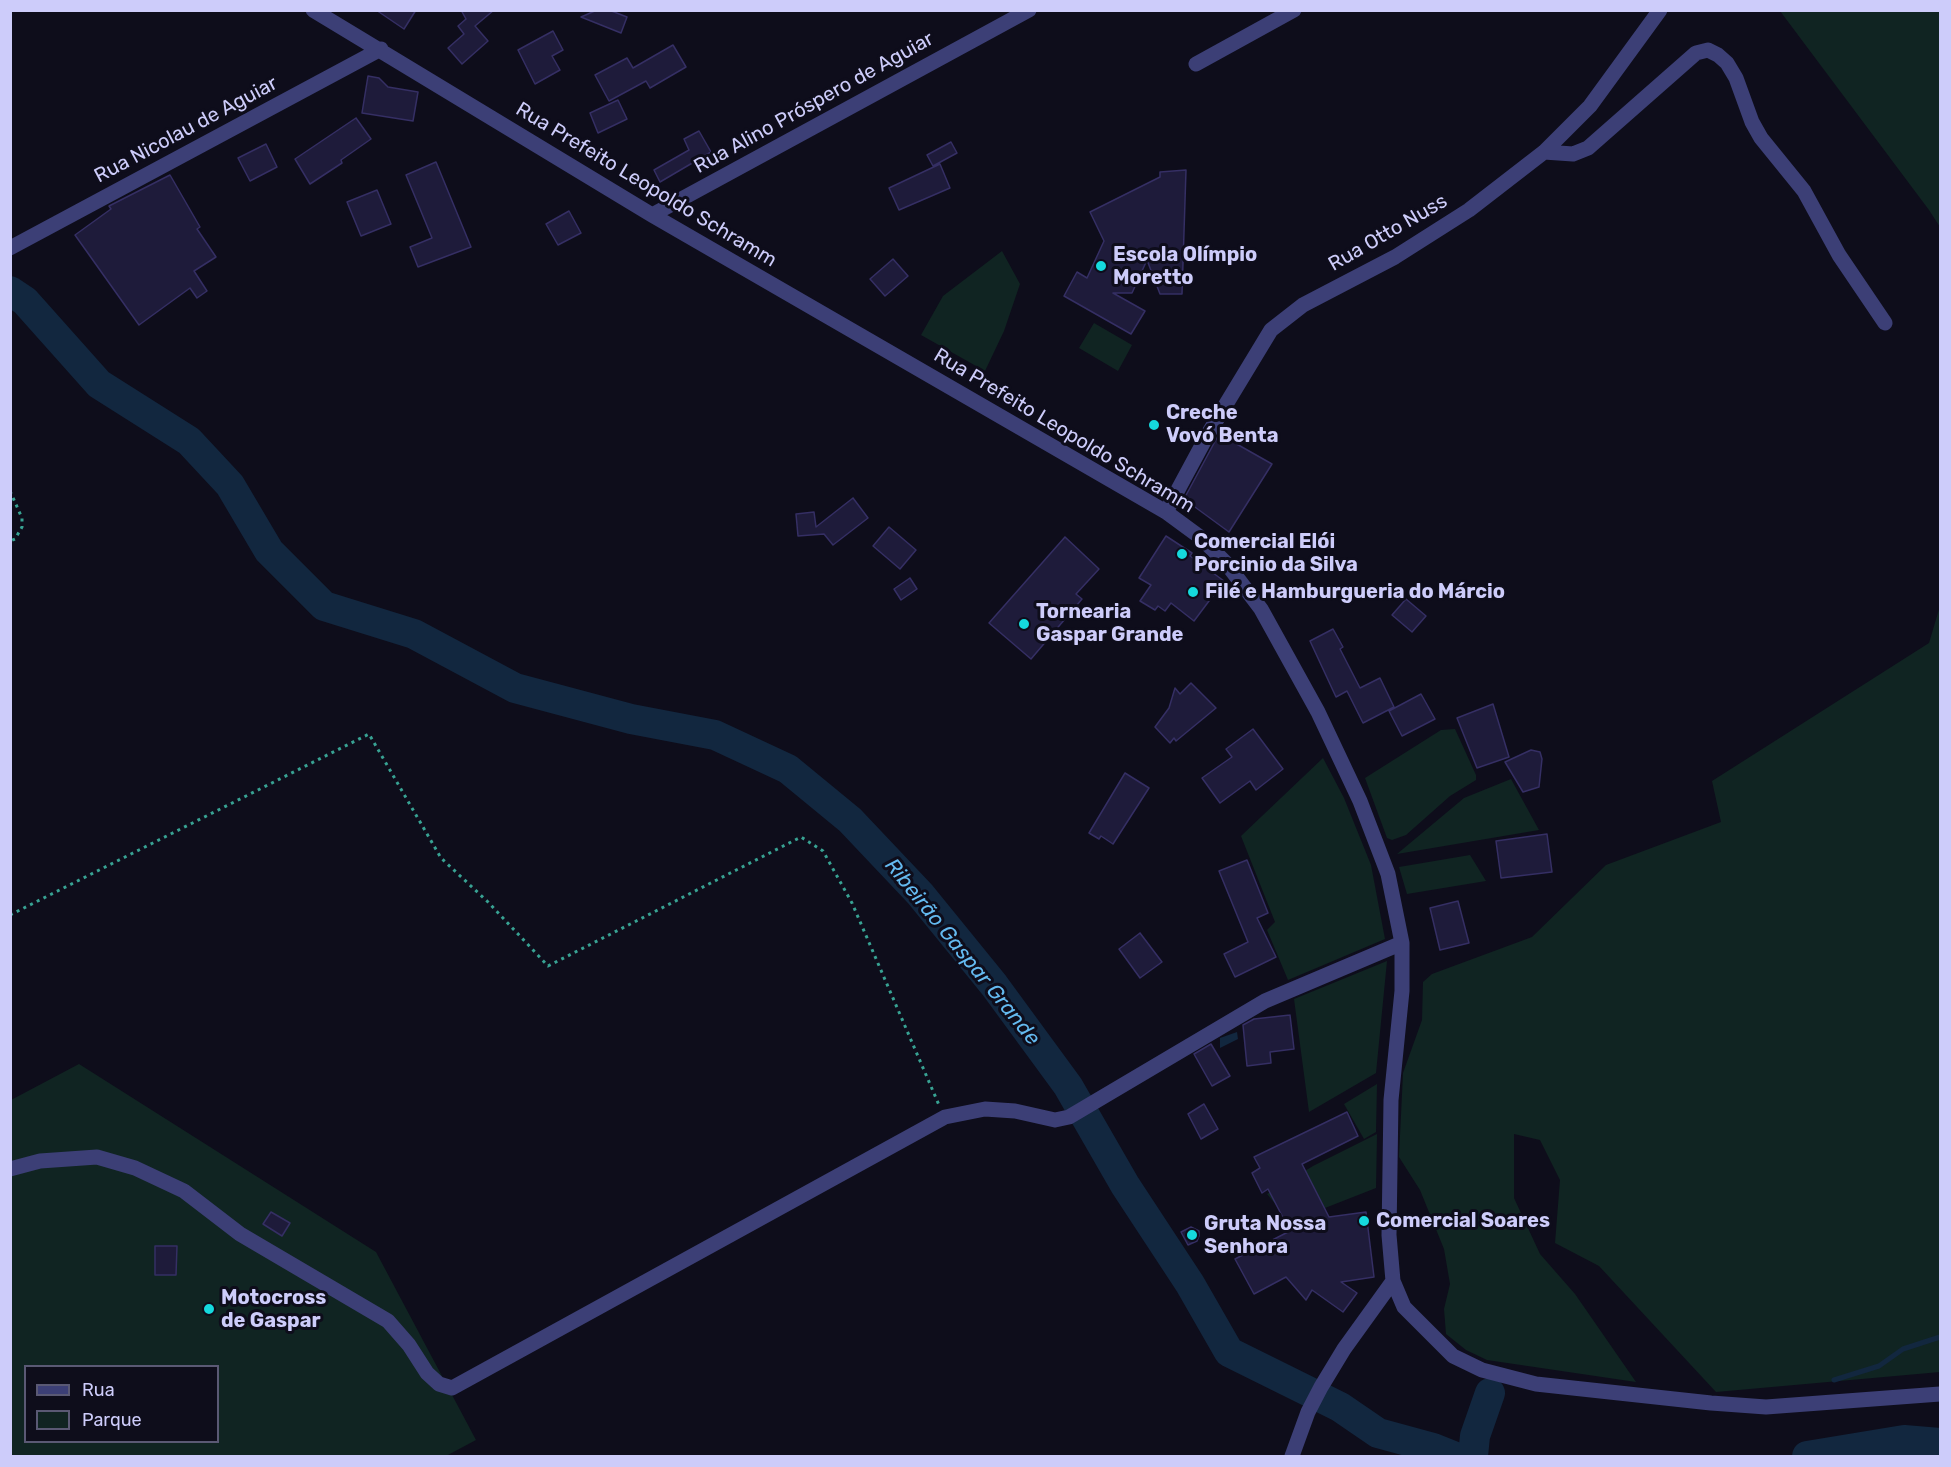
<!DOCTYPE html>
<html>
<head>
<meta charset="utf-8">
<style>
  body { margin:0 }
  #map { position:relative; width:1951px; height:1467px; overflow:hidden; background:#0e0d1b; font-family:Rubik,sans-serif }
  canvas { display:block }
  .frame { position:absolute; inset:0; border:12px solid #cdccfa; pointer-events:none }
  .legend { position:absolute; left:24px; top:1365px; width:195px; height:78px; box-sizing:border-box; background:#0e0d1b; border:2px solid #5a5974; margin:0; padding:8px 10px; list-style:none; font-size:18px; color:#cdccfa }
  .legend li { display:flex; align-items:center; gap:12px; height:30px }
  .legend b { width:30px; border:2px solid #5a5974 }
</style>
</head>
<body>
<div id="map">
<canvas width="1951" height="1467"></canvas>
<div class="frame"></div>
<ul class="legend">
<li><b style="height:8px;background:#3c3f76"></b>Rua</li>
<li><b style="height:16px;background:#102422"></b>Parque</li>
</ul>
</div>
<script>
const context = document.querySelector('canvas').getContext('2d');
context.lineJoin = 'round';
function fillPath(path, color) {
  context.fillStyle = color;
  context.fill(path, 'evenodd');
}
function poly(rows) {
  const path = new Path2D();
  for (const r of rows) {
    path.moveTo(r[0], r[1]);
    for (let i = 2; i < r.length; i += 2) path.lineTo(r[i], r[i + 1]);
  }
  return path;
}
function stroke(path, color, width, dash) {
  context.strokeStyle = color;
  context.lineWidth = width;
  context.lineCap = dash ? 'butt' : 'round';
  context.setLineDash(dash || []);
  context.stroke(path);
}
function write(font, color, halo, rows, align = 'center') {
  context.font = font + ' Rubik,sans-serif';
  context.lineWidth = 6;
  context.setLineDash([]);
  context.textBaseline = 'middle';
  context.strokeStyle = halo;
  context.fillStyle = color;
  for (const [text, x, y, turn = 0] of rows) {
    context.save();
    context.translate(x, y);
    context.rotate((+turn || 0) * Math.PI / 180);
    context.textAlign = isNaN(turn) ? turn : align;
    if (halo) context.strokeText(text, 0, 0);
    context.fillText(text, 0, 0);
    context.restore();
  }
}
fillPath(poly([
  [1780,11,1940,11,1940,227,1929,210],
  [1002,251,1020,284,1004,331,985,371,921,335,943,296],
  [1094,323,1132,345,1118,371,1079,348],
  [1940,606,1940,1372,1716,1392,1599,1266,1555,1243,1560,1180,1540,1140,1514,1134,1514,1198,1540,1254,1575,1294,1636,1382,1487,1360,1466,1350,1446,1334,1444,1309,1450,1284,1444,1249,1420,1190,1399,1157,1403,1073,1422,1020,1423,982,1432,974,1532,937,1606,865,1721,822,1712,781,1929,643],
  [1455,729,1476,775,1476,780,1450,796,1406,835,1392,840,1387,838,1365,778,1441,730],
  [1323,758,1344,798,1371,865,1385,939,1288,980,1267,930,1275,922,1241,836],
  [1511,779,1539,830,1397,854,1464,798],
  [1470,855,1486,881,1407,894,1399,867],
  [1387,961,1376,1073,1309,1112,1294,999],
  [79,1064,376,1252,476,1440,446,1456,11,1456,11,1100],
  [26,1366,218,1366,218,1442,26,1442],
  [1377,1084,1376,1132,1364,1139,1344,1104],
  [1377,1134,1376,1188,1325,1208,1309,1178,1290,1188,1294,1197,1277,1206,1267,1194,1313,1166]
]), '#102422');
fillPath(poly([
  [1237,1032,1238,1039,1220,1048,1220,1038]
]), '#12273f');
stroke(poly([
  [1834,1380,1879,1366,1903,1349,1940,1337]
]), '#12273f', 5);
stroke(poly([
  [10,291,25,301,99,384,189,441,230,485,269,551,324,606,414,634,515,688,631,719,715,735,788,769,850,820,920,894,994,985,1068,1086,1125,1185,1190,1284,1229,1352,1340,1407,1378,1433,1433,1448,1453,1456],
  [1473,1456,1475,1436,1490,1393],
  [1807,1456,1904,1440,1940,1443]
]), '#12273f', 30);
const building = poly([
  [376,10,416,10,404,29,376,10],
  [461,10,494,10,475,26,488,41,462,64,448,48,464,34,458,26,466,19,461,10],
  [597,10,609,10,627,17,621,33,581,17,597,10],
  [553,31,563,50,552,56,560,70,535,84,518,50,553,31],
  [673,45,686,67,650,88,646,81,609,101,595,75,627,58,633,68,673,45],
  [368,76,379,78,388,87,418,92,413,121,362,113,368,76],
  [618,100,627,119,598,133,590,113,618,100],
  [356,118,371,139,341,160,342,163,310,184,295,159,356,118],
  [699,131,711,152,660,182,654,170,689,150,684,139,699,131],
  [951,142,957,153,933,166,927,155,951,142],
  [266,144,277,167,250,181,238,158,266,144],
  [436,162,471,247,418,267,410,247,432,238,406,175,436,162],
  [940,164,950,188,899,210,889,188,940,164],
  [1186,170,1182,294,1160,294,1147,260,1132,293,1113,293,1145,311,1131,334,1064,296,1077,272,1087,278,1104,241,1090,212,1160,177,1160,172,1186,170],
  [170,175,200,227,197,229,216,257,194,271,207,291,197,298,190,288,139,325,75,235,111,209,109,206,170,175],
  [377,190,391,224,361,236,347,202,377,190],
  [569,211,581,233,558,245,546,224,569,211],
  [893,259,908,276,885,296,870,279,893,259],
  [1219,434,1272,464,1229,532,1184,499,1219,434],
  [853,498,868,518,833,545,824,534,798,536,796,514,814,512,816,527,853,498],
  [889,527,916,550,900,569,873,546,889,527],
  [1166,536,1192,553,1190,556,1224,581,1194,621,1171,603,1165,611,1158,606,1155,610,1140,601,1151,585,1139,578,1166,536],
  [1065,537,1099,569,1076,594,1082,599,1031,659,989,623,1065,537],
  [910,578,917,589,901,600,894,589,910,578],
  [1406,599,1426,616,1412,632,1392,615,1406,599],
  [1333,629,1343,647,1340,649,1360,688,1380,678,1394,707,1363,723,1347,691,1336,697,1310,641,1333,629],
  [1191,683,1216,708,1176,741,1174,738,1170,743,1155,727,1169,708,1175,688,1180,694,1191,683],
  [1421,694,1435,719,1402,736,1389,711,1421,694],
  [1493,704,1509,757,1477,768,1457,718,1493,704],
  [1253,729,1283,769,1256,790,1250,781,1220,803,1202,778,1232,757,1226,749,1253,729],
  [1531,750,1540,752,1542,759,1539,787,1523,792,1505,762,1531,750],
  [1125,773,1149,788,1113,844,1101,836,1099,839,1089,833,1125,773],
  [1547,834,1552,872,1501,878,1496,841,1547,834],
  [1247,860,1268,913,1257,918,1276,957,1235,977,1224,954,1248,942,1219,871,1247,860],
  [1458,901,1469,943,1440,950,1430,908,1458,901],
  [1140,933,1162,962,1140,978,1119,949,1140,933],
  [1290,1015,1294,1049,1270,1052,1271,1063,1247,1066,1243,1025,1254,1019,1290,1015],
  [1211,1044,1230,1076,1212,1086,1194,1054,1211,1044],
  [1204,1104,1218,1129,1201,1139,1188,1114,1204,1104],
  [1347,1112,1358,1136,1302,1164,1329,1217,1366,1212,1374,1277,1341,1282,1357,1293,1343,1312,1312,1290,1306,1300,1286,1277,1254,1294,1235,1259,1290,1231,1268,1189,1262,1193,1252,1173,1260,1168,1254,1157,1347,1112],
  [271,1212,290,1223,282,1236,263,1224,271,1212],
  [1191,1227,1199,1231,1199,1236,1197,1241,1188,1245,1181,1232,1191,1227],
  [155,1246,177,1246,176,1275,155,1275,155,1246]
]);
fillPath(building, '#1e1b3a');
stroke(building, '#352f64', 1.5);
stroke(poly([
  [10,491,22,518,22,527,15,539,10,541],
  [10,915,369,734,441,858,488,902,548,966,801,837,823,851,852,903,939,1105]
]), '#38a293', 3, [3, 4.5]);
stroke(poly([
  [313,10,652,215,1166,512,1200,537,1226,563,1261,609,1318,712,1360,801,1388,874,1402,943,1402,991,1391,1100,1389,1235,1393,1281,1404,1307,1453,1356,1482,1370,1536,1384,1711,1403,1766,1407,1940,1394],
  [1196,64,1294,10],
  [1544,152,1573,154,1588,148,1696,53,1708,50,1718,55,1727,63,1736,78,1752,122,1761,138,1804,191,1839,255,1885,323],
  [652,215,1029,10],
  [10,248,381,49],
  [1166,512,1208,434,1271,330,1303,305,1395,257,1469,210,1544,152,1590,106,1660,10],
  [10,1169,40,1161,97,1157,135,1168,184,1191,240,1234,388,1321,409,1345,427,1373,439,1384,452,1388,945,1117,985,1109,1015,1111,1055,1120,1069,1117,1265,1001,1402,943],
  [1292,1456,1308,1412,1321,1387,1344,1349,1393,1281]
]), '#3c3f76', 15);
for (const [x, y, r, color] of [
  [1101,266,6,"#15d9dd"],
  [1154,425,6,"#15d9dd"],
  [1182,554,6,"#15d9dd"],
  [1193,592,6,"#15d9dd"],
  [1024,624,6,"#15d9dd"],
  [1364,1221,6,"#15d9dd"],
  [1192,1235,6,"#15d9dd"],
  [209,1309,6,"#15d9dd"]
]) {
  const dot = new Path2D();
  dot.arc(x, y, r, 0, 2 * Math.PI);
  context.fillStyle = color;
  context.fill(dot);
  stroke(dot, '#0e0d1b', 2);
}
write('20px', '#cdccfa', '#0e0d1b', [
  ["Rua Alino Próspero de Aguiar",814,103,-29],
  ["Rua Nicolau de Aguiar",186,130,-28],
  ["Rua Prefeito Leopoldo Schramm",646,185,31],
  ["Rua Otto Nuss",1388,233,-30],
  ["Rua Prefeito Leopoldo Schramm",1064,431,31]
]);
write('bold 20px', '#cdccfa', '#0e0d1b', [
  ["Escola Olímpio",1113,255],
  ["Moretto",1113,278],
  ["Creche",1166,413],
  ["Vovó Benta",1166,436],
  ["Comercial Elói",1194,542],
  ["Porcinio da Silva",1194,565],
  ["Filé e Hamburgueria do Márcio",1205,592],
  ["Tornearia",1036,612],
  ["Gaspar Grande",1036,635],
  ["Comercial Soares",1376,1221],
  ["Gruta Nossa",1204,1224],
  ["Senhora",1204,1247],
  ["Motocross",221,1298],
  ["de Gaspar",221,1321]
], 'left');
write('italic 21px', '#64baf0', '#0e0d1b', [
  ["Ribeirão Gaspar Grande",962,952,51]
]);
</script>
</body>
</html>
